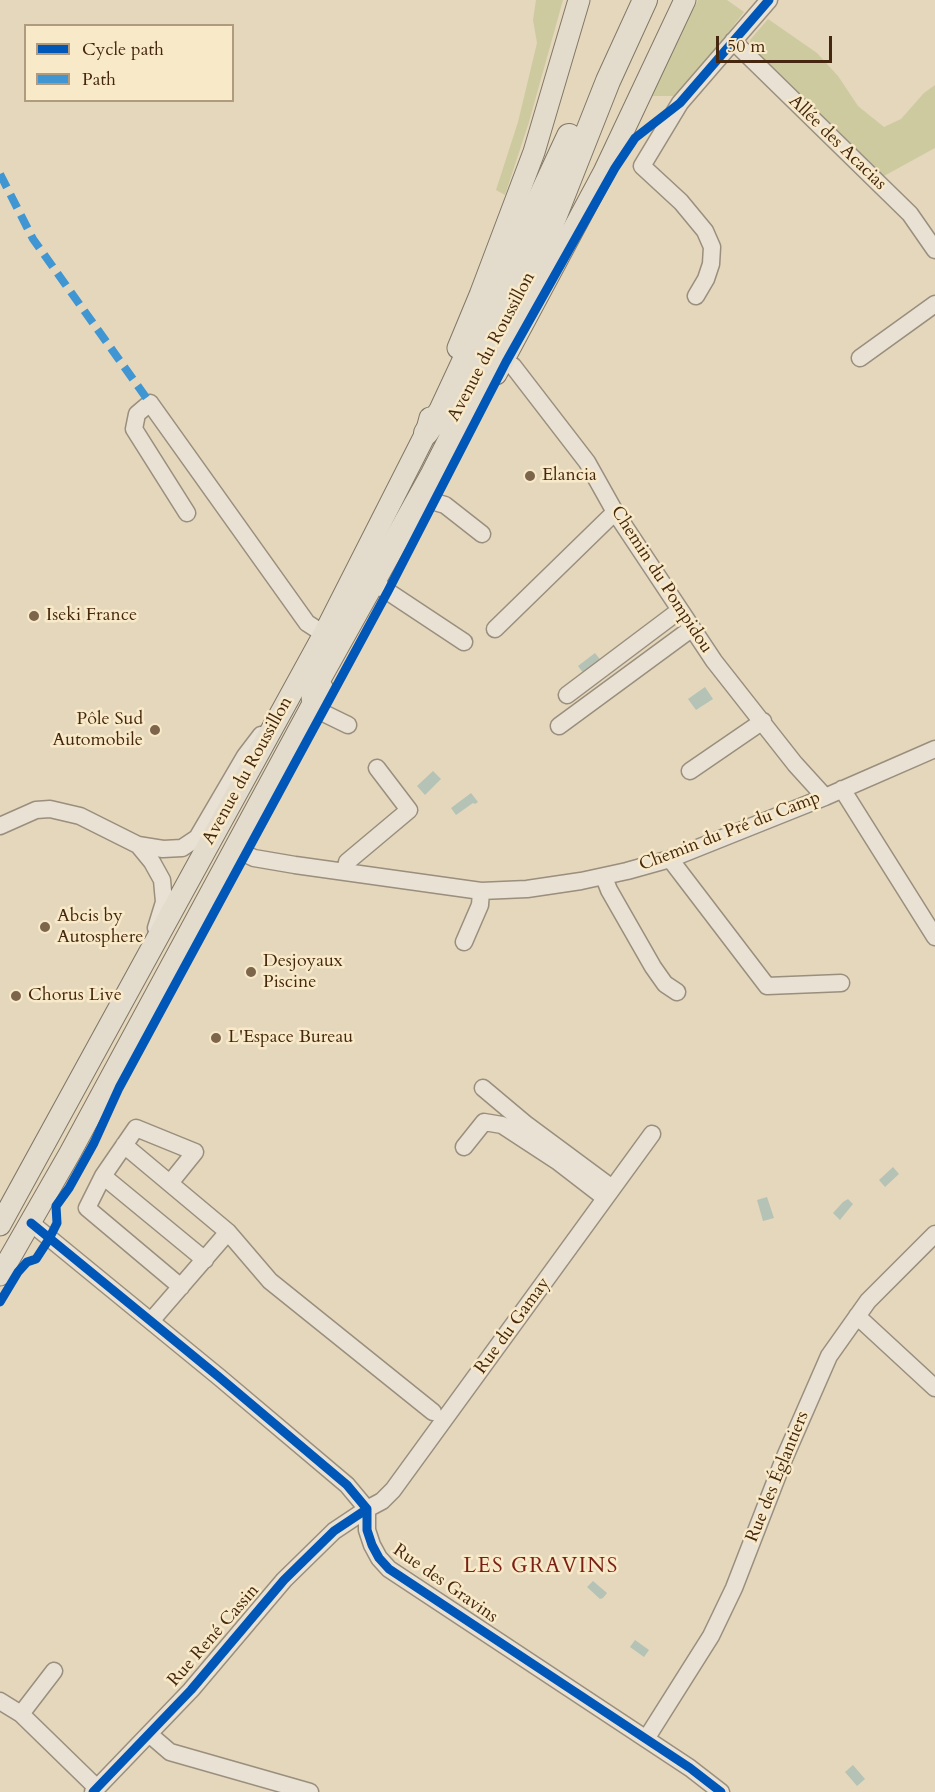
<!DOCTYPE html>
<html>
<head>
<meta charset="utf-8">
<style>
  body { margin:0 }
  #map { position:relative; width:935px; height:1792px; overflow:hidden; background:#e4d7bc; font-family:Cardo,serif }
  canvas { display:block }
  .legend { position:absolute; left:24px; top:24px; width:210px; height:78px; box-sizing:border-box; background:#f8e9c9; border:2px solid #b09b7e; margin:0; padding:8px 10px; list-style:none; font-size:18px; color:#44270e }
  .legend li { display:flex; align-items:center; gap:12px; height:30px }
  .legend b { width:30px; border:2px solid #b09b7e }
  .scale { position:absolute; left:716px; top:36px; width:116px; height:27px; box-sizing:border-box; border:3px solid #44270e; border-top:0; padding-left:8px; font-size:18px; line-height:21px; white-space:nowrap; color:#44270e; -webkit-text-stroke:4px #f8e9c9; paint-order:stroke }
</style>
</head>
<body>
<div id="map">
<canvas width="935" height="1792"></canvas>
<ul class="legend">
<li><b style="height:8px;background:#0057b8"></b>Cycle path</li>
<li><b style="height:8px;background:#4096d2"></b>Path</li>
</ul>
<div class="scale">50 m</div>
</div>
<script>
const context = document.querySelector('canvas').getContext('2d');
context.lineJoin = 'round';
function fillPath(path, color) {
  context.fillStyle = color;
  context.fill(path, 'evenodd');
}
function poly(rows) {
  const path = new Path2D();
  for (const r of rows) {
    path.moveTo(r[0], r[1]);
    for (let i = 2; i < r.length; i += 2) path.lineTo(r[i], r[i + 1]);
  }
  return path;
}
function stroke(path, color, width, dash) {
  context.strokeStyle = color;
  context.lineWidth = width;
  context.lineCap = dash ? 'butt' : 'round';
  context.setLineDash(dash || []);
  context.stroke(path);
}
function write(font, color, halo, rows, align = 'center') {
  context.font = font + ' Cardo,serif';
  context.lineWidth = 5;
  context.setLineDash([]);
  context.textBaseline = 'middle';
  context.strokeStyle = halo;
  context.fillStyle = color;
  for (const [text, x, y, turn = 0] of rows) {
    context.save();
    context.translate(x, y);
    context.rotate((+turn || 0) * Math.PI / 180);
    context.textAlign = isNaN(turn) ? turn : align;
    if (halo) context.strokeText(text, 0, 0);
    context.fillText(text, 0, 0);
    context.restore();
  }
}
fillPath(poly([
  [536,0,563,0,529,122,505,195,496,190,518,122,537,43,533,20],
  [698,0,727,0,744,12,690,83,676,96,651,96],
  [768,19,817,53,838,76,858,106,884,127,901,119,924,93,935,85,935,148,884,176,751,50,750,40]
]), '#cecaa0');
fillPath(poly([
  [595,653,602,662,584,674,578,666],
  [705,687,713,699,696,710,688,699],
  [433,771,441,779,425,795,417,786],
  [471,793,478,802,475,804,473,803,456,815,451,808],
  [893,1167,899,1174,885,1187,879,1180],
  [767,1197,774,1218,763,1221,757,1200],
  [848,1199,853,1204,840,1220,833,1213,843,1202],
  [593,1581,607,1593,603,1598,600,1599,587,1587],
  [635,1640,649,1650,644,1657,630,1647],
  [853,1765,865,1779,857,1786,845,1772]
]), '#b4c3b6');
const minor = poly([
  [733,41,910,214,935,250],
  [696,296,706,279,711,264,712,247,705,231,681,202,642,166,680,103,769,0],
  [860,358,935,304],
  [503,360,513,366,587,462,615,512,714,661,795,764,825,797],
  [428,500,445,505,482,534],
  [187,513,134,429,137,414,150,403,307,623,324,634],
  [381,587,464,642],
  [495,629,615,512],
  [567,695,680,610],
  [311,707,348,725],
  [559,726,691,629],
  [690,771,763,721],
  [842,789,935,937],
  [0,826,36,810,50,809,80,816,138,845,163,849,182,848,197,838,245,756,261,735],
  [138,845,152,862,162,880,164,902,156,928],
  [235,849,254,858,295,865,481,891,527,889,581,881,627,871,670,859,825,797,935,749],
  [670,859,767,986,841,983],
  [345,872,347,862,409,810,377,768],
  [604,877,609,890,653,967,665,984,677,992],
  [464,942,480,905,481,891],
  [483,1088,527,1125,612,1188],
  [124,1145,228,1232,270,1281,433,1412],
  [464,1147,484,1122,502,1125,557,1161,605,1198],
  [103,1176,205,1260],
  [170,1183,195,1152,136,1128,103,1176,87,1208,181,1287],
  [31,1223,219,1377,347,1485,367,1509,367,1530,372,1545,379,1558,389,1569,690,1768,721,1792],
  [857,1316,935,1388],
  [151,1321,228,1232],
  [0,1701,21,1714,97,1788],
  [21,1714,54,1671],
  [149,1734,170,1752,310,1792],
  [646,1739,711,1636,734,1588,784,1459,829,1356,868,1301,935,1234],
  [93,1792,191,1690,284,1580,334,1531,367,1509,382,1501,393,1490,652,1134]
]);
const major = poly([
  [458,348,480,295,534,152,579,0],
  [496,374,604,172,685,0],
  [0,1225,324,634,426,433,430,418],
  [0,1275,70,1153,322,687]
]);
const highway = poly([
  [426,433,441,411,569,136],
  [314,702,313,689,433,474,488,366,542,248,608,81,645,0]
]);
stroke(minor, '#9a8e7d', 19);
stroke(major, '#827766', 23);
stroke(highway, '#827766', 26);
stroke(minor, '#e8e1d4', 16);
stroke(major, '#e3dccd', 21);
stroke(highway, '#e3dccd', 24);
stroke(poly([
  [0,174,33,239,150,403]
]), '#4096d2', 8, [15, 8]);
stroke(poly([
  [31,1223,219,1377,347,1485,367,1509,367,1530,372,1545,379,1558,389,1569,690,1768,721,1792],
  [0,1302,18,1272,27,1262,36,1259,49,1239,57,1223,56,1206,69,1188,94,1143,119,1088,388,591,506,362,615,168,635,138,680,103,769,0],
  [93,1792,191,1690,284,1580,334,1531,367,1509]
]), '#0057b8', 9);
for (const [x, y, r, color] of [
  [530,476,6,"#7c654b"],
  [34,616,6,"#7c654b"],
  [155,730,6,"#7c654b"],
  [45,927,6,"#7c654b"],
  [251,972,6,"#7c654b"],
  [16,996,6,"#7c654b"],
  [216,1038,6,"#7c654b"]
]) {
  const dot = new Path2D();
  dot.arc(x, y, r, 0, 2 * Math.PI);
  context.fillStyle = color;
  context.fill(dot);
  stroke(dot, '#f8e9c9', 2);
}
write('18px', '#44270e', '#f8e9c9', [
  ["Allée des Acacias",837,143,44],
  ["Avenue du Roussillon",492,347,-62],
  ["Chemin du Pompidou",661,580,57],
  ["Avenue du Roussillon",248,771,-61],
  ["Chemin du Pré du Camp",730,832,-21],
  ["Rue du Gamay",513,1326,-54],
  ["Rue des Églantiers",778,1477,-68],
  ["Rue des Gravins",445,1584,35],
  ["Rue René Cassin",214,1636,-49]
]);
write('18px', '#44270e', '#f8e9c9', [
  ["Elancia",542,476],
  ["Iseki France",46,616],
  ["Pôle Sud",143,720,"right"],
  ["Automobile",143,741,"right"],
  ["Abcis by",57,917],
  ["Autosphere",57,938],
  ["Desjoyaux",263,962],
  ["Piscine",263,983],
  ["Chorus Live",28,996],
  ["L'Espace Bureau",228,1038]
], 'left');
context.letterSpacing = '1.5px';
write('21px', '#7a1f14', '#f8e9c9', [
  ["LES GRAVINS",541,1567]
]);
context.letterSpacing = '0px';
</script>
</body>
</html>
